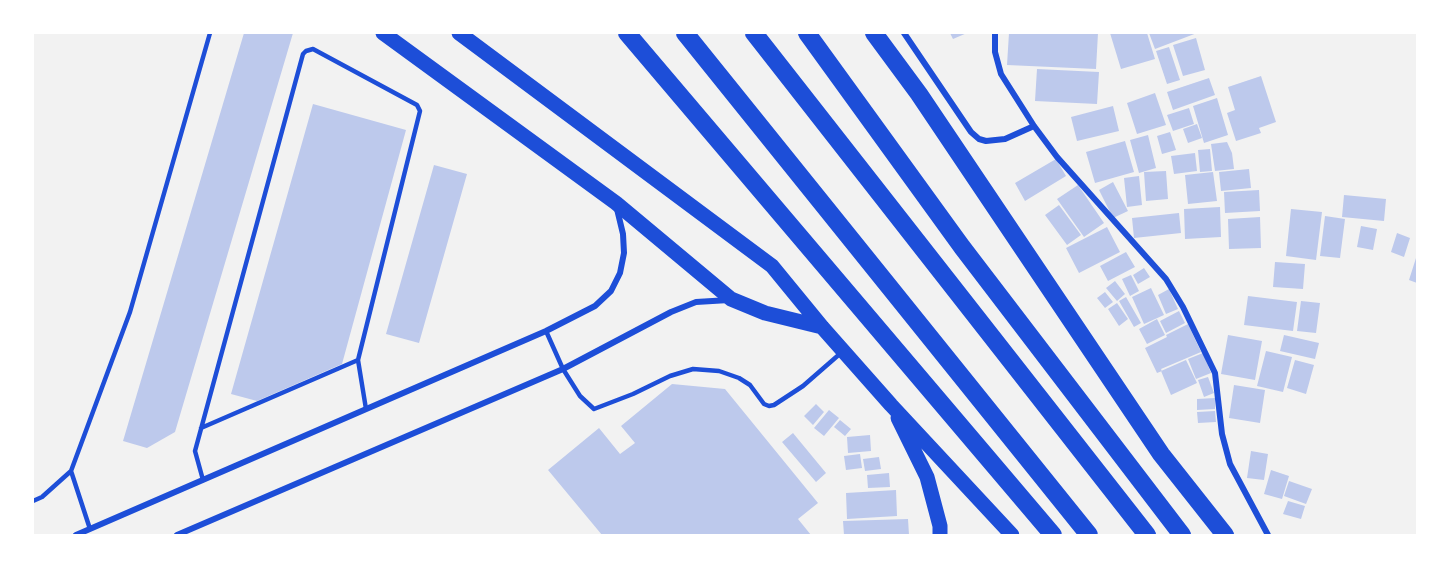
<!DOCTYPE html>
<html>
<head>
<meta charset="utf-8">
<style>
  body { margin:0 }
  #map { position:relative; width:1450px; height:568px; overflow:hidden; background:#f2f2f2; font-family:"Crimson Pro",serif }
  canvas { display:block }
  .frame { position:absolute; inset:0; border:34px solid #fff; pointer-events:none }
</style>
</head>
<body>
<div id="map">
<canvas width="1450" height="568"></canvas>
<div class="frame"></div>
</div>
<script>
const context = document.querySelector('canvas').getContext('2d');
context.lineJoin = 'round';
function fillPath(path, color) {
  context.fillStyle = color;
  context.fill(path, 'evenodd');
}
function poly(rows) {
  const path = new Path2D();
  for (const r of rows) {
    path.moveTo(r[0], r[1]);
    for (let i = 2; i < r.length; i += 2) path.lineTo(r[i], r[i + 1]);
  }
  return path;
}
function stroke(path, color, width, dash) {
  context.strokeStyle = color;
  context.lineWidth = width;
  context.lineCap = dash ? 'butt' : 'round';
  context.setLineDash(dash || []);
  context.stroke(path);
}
fillPath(poly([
  [244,33,293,33,175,432,147,448,123,441],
  [950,33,967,33,953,39],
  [1009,33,1098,33,1096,69,1007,65],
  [1110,33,1147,33,1155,59,1121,69],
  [1149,33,1197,33,1155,49],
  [1196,38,1205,70,1183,76,1173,45],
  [1169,47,1180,80,1167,84,1156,51],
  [1037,69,1099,72,1097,104,1035,101],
  [1261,76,1276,122,1259,128,1261,133,1236,141,1227,113,1235,110,1228,87],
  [1209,78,1215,95,1173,110,1167,92],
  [1155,93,1166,125,1137,134,1127,103],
  [1217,98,1228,135,1204,143,1193,106],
  [313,104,406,130,342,364,257,401,231,394],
  [1113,106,1119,131,1077,141,1071,117],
  [1189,108,1194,124,1173,131,1167,115],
  [1197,124,1202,138,1188,143,1183,129],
  [1170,132,1176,150,1162,154,1157,136],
  [1148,135,1156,168,1139,173,1130,140],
  [1125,141,1134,172,1095,183,1086,152],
  [1227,142,1232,153,1234,169,1215,171,1211,144],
  [1210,149,1212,171,1200,172,1198,150],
  [1195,153,1197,171,1174,174,1171,156],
  [1056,159,1066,176,1025,201,1015,183],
  [434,165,467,174,419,343,386,334],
  [1249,169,1251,188,1221,191,1219,172],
  [1166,171,1168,199,1146,201,1144,172],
  [1213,172,1217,201,1188,204,1185,175],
  [1139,176,1142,205,1127,207,1124,178],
  [1113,182,1128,211,1113,218,1099,190],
  [1078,185,1104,223,1084,237,1057,199],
  [1259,190,1260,211,1225,213,1224,192],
  [1344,195,1386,199,1384,221,1342,217],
  [1059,205,1081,235,1067,245,1045,215],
  [1220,207,1221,237,1185,239,1184,209],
  [1291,209,1322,212,1316,260,1286,256],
  [1179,213,1181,233,1134,238,1132,218],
  [1325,216,1345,219,1340,258,1320,256],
  [1260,217,1261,248,1229,249,1228,219],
  [1361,226,1377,229,1373,250,1357,247],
  [1107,227,1120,252,1079,273,1066,248],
  [1397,233,1410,238,1404,257,1391,252],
  [1126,252,1135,267,1108,281,1100,266],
  [1416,258,1417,258,1417,283,1409,280],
  [1275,262,1305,264,1303,289,1273,287],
  [1144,268,1150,277,1138,284,1133,275],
  [1131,275,1139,291,1130,296,1122,279],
  [1115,281,1125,294,1117,301,1106,288],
  [1151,288,1164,315,1144,324,1132,297],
  [1169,289,1178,309,1166,314,1158,295],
  [1105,292,1113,302,1105,308,1097,298],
  [1248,296,1297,302,1293,331,1244,325],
  [1126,297,1141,323,1134,327,1119,301],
  [1301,301,1320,303,1316,333,1297,331],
  [1117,303,1128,319,1119,326,1108,309],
  [1179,311,1185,323,1166,333,1160,321],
  [1157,319,1165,335,1147,344,1139,329],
  [1188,324,1201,352,1161,369,1162,371,1157,373,1145,348,1167,337,1166,335],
  [1228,335,1262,341,1255,380,1221,374],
  [1284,335,1319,343,1315,359,1280,351],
  [1266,351,1292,357,1283,392,1257,386],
  [1203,353,1211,373,1196,379,1188,359],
  [1186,360,1197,383,1171,395,1161,371],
  [1295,360,1314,365,1306,394,1287,388],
  [1208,377,1214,393,1204,397,1198,380],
  [672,384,725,389,818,503,798,519,811,535,602,535,548,470,599,428,620,454,635,443,621,426],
  [1234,385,1265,390,1260,423,1229,418],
  [1215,398,1215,409,1197,410,1197,399],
  [816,404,824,412,813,425,804,416],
  [829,410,839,418,824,436,814,428],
  [1215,411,1216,422,1198,423,1197,412],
  [840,420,851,429,845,436,834,427],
  [793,433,826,473,816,482,782,442],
  [870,435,871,451,848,453,847,437],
  [1251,451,1268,454,1264,480,1247,478],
  [860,454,862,468,846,470,844,456],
  [879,457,881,469,865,471,863,459],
  [1271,470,1289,476,1282,499,1264,494],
  [889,473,890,487,868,488,867,475],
  [1289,481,1312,489,1306,504,1284,496],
  [896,490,897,516,847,519,846,493],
  [1288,501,1305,506,1301,519,1283,514],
  [908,519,909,535,844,535,843,521]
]), '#bdc9ec');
stroke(poly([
  [546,331,563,369,580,396,594,409,633,394,670,376,693,369,719,371,739,378,750,385,764,404,769,406,774,405,803,386,842,352],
  [201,428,358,360],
  [71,471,90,529],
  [203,480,195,451,303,54,306,51,313,49,417,105,420,111,358,360,366,409],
  [33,501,42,497,71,471,130,312,210,33]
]), '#1d4ed8', 4.5);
stroke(poly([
  [904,33,971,132,979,139,986,141,1005,139,1034,126],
  [995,33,995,52,1001,74,1034,126,1057,157,1166,279,1183,307,1215,373,1222,434,1230,464,1268,535],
  [76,535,546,331,595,306,611,291,620,273,624,253,623,234,617,209],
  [177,535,563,369,671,312,696,302,729,300]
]), '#1d4ed8', 6);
stroke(poly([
  [383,33,616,203,731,299,765,313,822,327],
  [459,33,772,266,822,327,891,405,1012,535],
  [898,418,927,477,940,526,940,535]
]), '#1d4ed8', 15);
stroke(poly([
  [627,33,1053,535],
  [685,33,1089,535],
  [754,33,1147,535],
  [807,33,962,247,1182,535],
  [874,33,919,94,1161,454,1225,535]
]), '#1d4ed8', 18);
</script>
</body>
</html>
